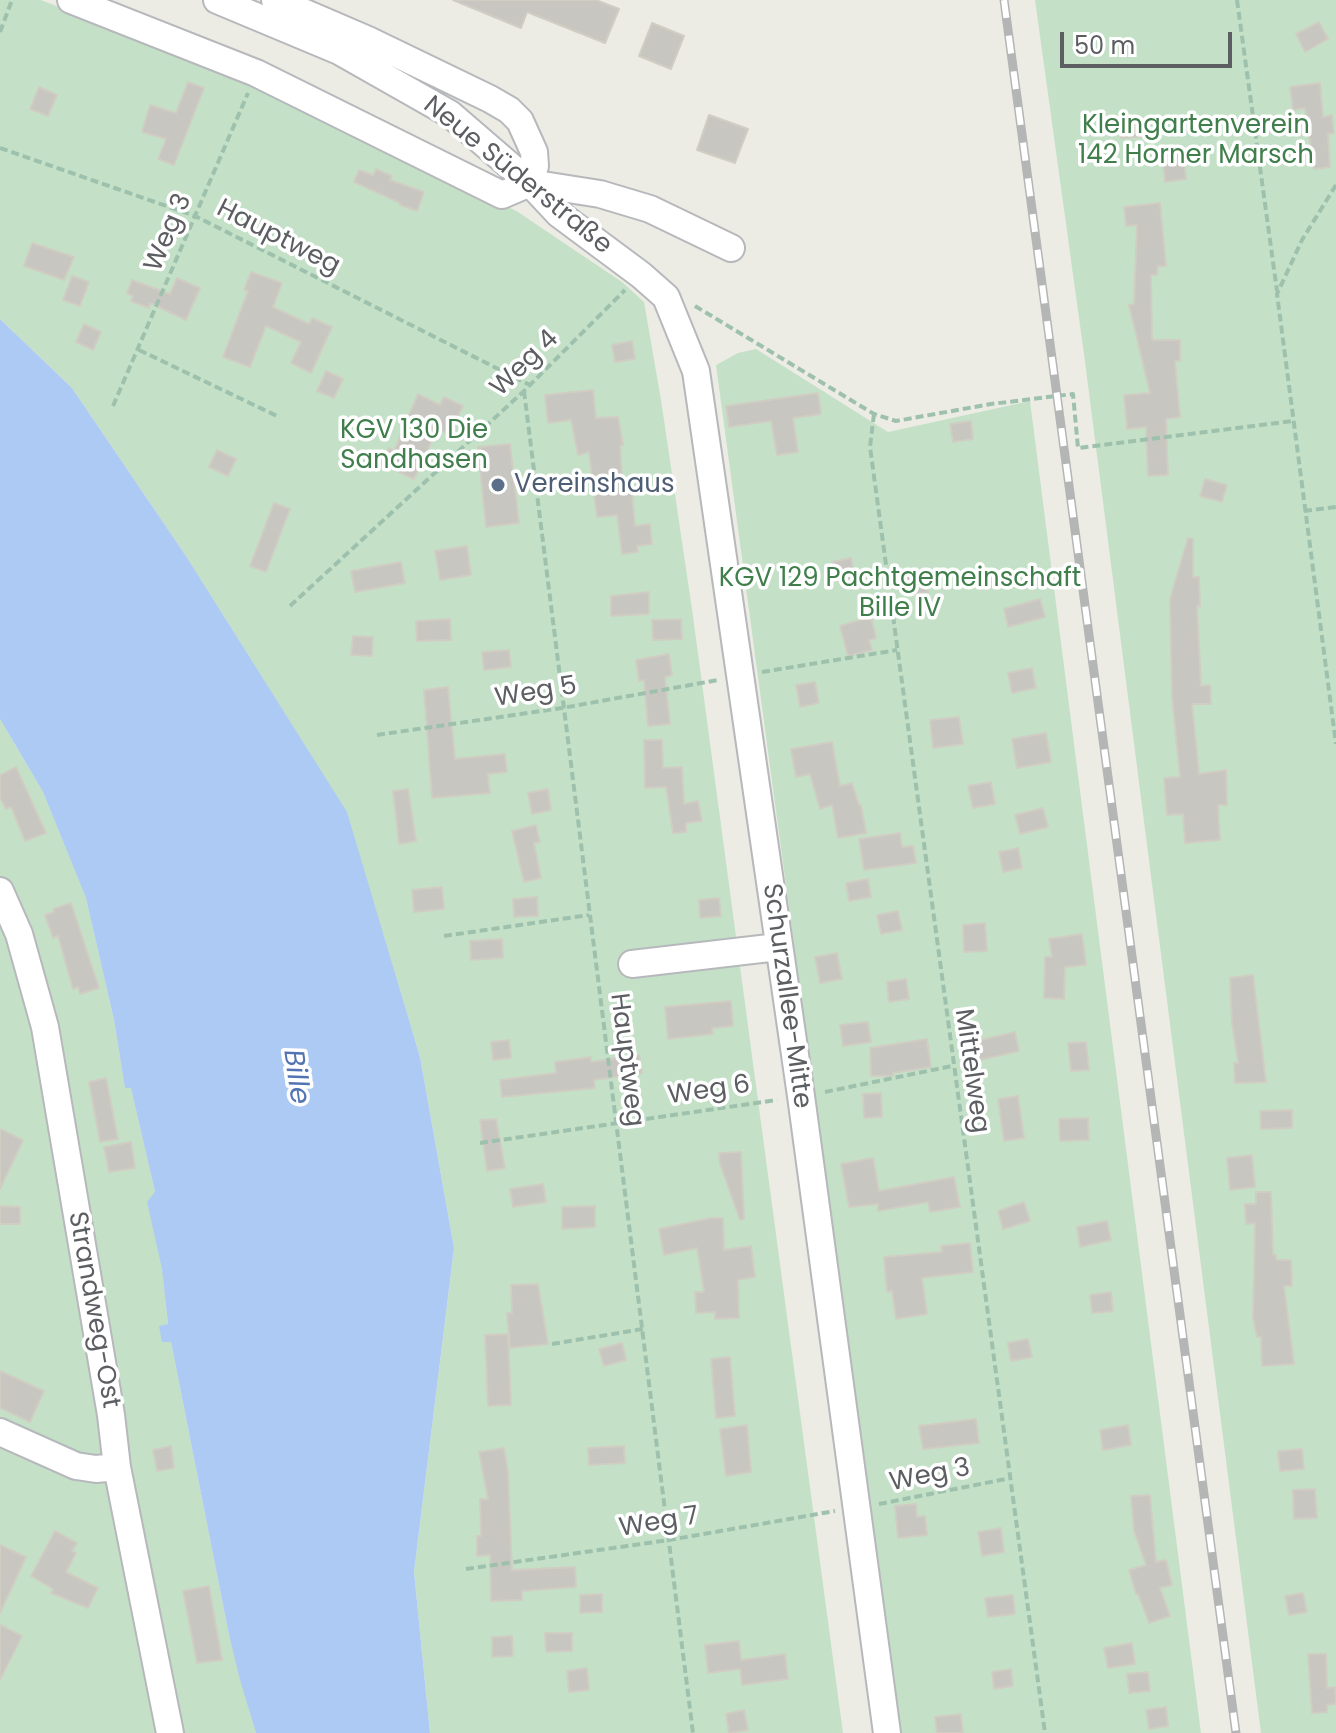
<!DOCTYPE html>
<html>
<head>
<meta charset="utf-8">
<style>
  body { margin:0 }
  #map { position:relative; width:1336px; height:1733px; overflow:hidden; background:#ecece4; font-family:Poppins,sans-serif }
  canvas { display:block }
  .scale { position:absolute; left:1060px; top:32px; width:172px; height:36px; box-sizing:border-box; border:4px solid #5c5e62; border-top:0; padding-left:10px; font-size:24px; line-height:28px; white-space:nowrap; color:#5c5e62; -webkit-text-stroke:6px #fff; paint-order:stroke }
</style>
</head>
<body>
<div id="map">
<canvas width="1336" height="1733"></canvas>
<div class="scale">50 m</div>
</div>
<script>
const context = document.querySelector('canvas').getContext('2d');
context.lineJoin = 'round';
function fillPath(path, color) {
  context.fillStyle = color;
  context.fill(path, 'evenodd');
}
function poly(rows) {
  const path = new Path2D();
  for (const r of rows) {
    path.moveTo(r[0], r[1]);
    for (let i = 2; i < r.length; i += 2) path.lineTo(r[i], r[i + 1]);
  }
  return path;
}
function stroke(path, color, width, dash) {
  context.strokeStyle = color;
  context.lineWidth = width;
  context.lineCap = dash ? 'butt' : 'round';
  context.setLineDash(dash || []);
  context.stroke(path);
}
function write(font, color, halo, rows, align = 'center') {
  context.font = font + ' Poppins,sans-serif';
  context.lineWidth = 7;
  context.setLineDash([]);
  context.textBaseline = 'middle';
  context.strokeStyle = halo;
  context.fillStyle = color;
  for (const [text, x, y, turn = 0] of rows) {
    context.save();
    context.translate(x, y);
    context.rotate((+turn || 0) * Math.PI / 180);
    context.textAlign = isNaN(turn) ? turn : align;
    if (halo) context.strokeText(text, 0, 0);
    context.fillText(text, 0, 0);
    context.restore();
  }
}
fillPath(poly([
  [0,0,41,0,306,104,518,212,622,282,644,302,661,400,692,609,843,1733,430,1733,414,1572,454,1248,420,1057,346,812,186,556,72,388,0,319],
  [1035,0,1336,0,1336,1733,1261,1733,1084,354],
  [756,349,888,432,1030,401,1201,1733,900,1733,716,365,738,353],
  [0,719,43,792,86,897,114,1020,125,1087,131,1087,155,1192,168,1325,162,1342,171,1342,229,1635,256,1733,0,1733]
]), '#c4e1c8');
fillPath(poly([
  [0,319,72,388,186,556,347,812,420,1057,454,1248,414,1572,430,1733,256,1733,240,1680,229,1635,171,1342,162,1342,159,1326,168,1324,162,1269,147,1202,155,1192,131,1088,125,1088,114,1020,86,898,43,792,0,719]
]), '#adcaf4');
const building = poly([
  [453,0,596,0,619,9,605,43,527,12,521,28,453,0],
  [1319,22,1328,39,1305,52,1296,34,1319,22],
  [652,23,684,36,671,69,639,56,652,23],
  [188,82,204,88,174,165,158,159,166,139,142,132,150,105,176,113,188,82],
  [1320,83,1323,117,1332,115,1334,133,1328,134,1330,167,1314,169,1305,108,1293,110,1290,87,1320,83],
  [39,87,57,95,48,116,30,109,39,87],
  [709,115,748,129,735,163,697,150,709,115],
  [1148,118,1149,136,1121,138,1120,119,1148,118],
  [1183,150,1186,179,1165,182,1162,152,1183,150],
  [376,169,392,176,390,180,424,192,417,211,400,205,400,203,354,182,359,170,373,175,376,169],
  [1160,203,1166,266,1158,266,1157,275,1151,275,1152,340,1180,340,1180,361,1175,361,1180,417,1166,419,1168,475,1148,476,1146,427,1127,429,1124,395,1150,393,1129,305,1134,304,1137,225,1126,226,1124,207,1160,203],
  [32,243,74,257,64,280,24,266,32,243],
  [251,272,282,283,273,307,309,324,312,318,332,327,311,373,291,363,301,342,266,326,250,367,223,357,248,291,244,290,251,272],
  [72,276,89,282,80,306,63,300,72,276],
  [177,278,200,288,186,320,150,303,149,308,131,301,133,296,127,293,132,280,170,294,177,278],
  [84,324,101,332,93,350,76,342,84,324],
  [632,341,635,359,615,362,612,345,632,341],
  [326,371,343,379,334,398,317,391,326,371],
  [593,390,596,418,618,417,623,445,620,446,623,492,632,491,635,526,650,524,652,544,637,546,638,552,622,554,617,515,597,517,589,452,578,455,571,420,548,423,545,395,593,390],
  [818,393,821,414,793,418,798,452,777,455,771,421,729,427,726,406,818,393],
  [418,394,440,405,444,397,463,406,449,433,437,430,414,479,381,464,389,448,394,451,418,394],
  [971,421,973,439,953,442,950,424,971,421],
  [510,444,519,523,486,527,478,447,510,444],
  [217,450,236,459,228,476,209,467,217,450],
  [1205,479,1227,485,1222,502,1200,496,1205,479],
  [274,503,290,509,266,572,250,566,274,503],
  [1188,538,1193,539,1193,577,1199,577,1200,606,1197,606,1201,686,1210,685,1211,704,1192,704,1199,774,1226,770,1227,805,1218,805,1220,840,1185,843,1183,814,1167,815,1164,778,1180,777,1172,697,1170,599,1188,538],
  [467,546,471,575,440,580,435,551,467,546],
  [851,558,855,577,836,581,832,562,851,558],
  [401,562,405,583,355,592,351,571,401,562],
  [924,571,928,592,910,595,906,575,924,571],
  [649,592,649,614,611,616,611,596,649,592],
  [1040,599,1045,617,1008,627,1004,609,1040,599],
  [871,617,876,638,869,640,872,650,848,656,840,626,871,617],
  [450,619,451,640,417,641,416,621,450,619],
  [681,619,682,639,653,640,652,620,681,619],
  [353,636,373,637,372,656,351,655,353,636],
  [509,650,511,667,484,670,482,652,509,650],
  [669,654,672,675,665,677,670,724,648,726,644,680,639,681,636,660,669,654],
  [1032,668,1036,688,1012,693,1008,673,1032,668],
  [815,682,819,703,800,707,796,685,815,682],
  [448,687,455,759,505,754,507,772,488,774,490,793,432,798,424,690,448,687],
  [959,717,963,744,933,748,930,720,959,717],
  [1046,733,1051,762,1017,768,1012,739,1046,733],
  [644,740,662,740,663,768,682,767,684,804,698,801,702,821,686,823,686,832,673,833,666,787,645,788,644,740],
  [832,742,840,786,852,783,859,805,861,805,866,833,838,838,832,805,820,809,810,774,796,777,791,749,832,742],
  [16,767,46,833,25,841,11,807,6,809,0,798,0,775,16,767],
  [991,782,995,804,973,808,968,786,991,782],
  [408,789,416,841,399,844,393,791,408,789],
  [548,789,551,810,532,814,528,793,548,789],
  [1043,808,1048,827,1020,834,1015,815,1043,808],
  [536,825,540,842,534,843,541,878,524,882,512,831,536,825],
  [900,833,902,847,913,846,916,863,864,870,859,839,900,833],
  [1018,848,1022,868,1003,872,999,852,1018,848],
  [868,879,871,897,849,901,846,883,868,879],
  [442,887,444,909,414,912,412,890,442,887],
  [537,897,538,916,514,917,513,899,537,897],
  [719,898,721,916,700,918,699,900,719,898],
  [71,903,99,988,80,994,78,987,73,989,58,936,53,938,45,915,54,912,53,909,71,903],
  [898,911,902,930,881,934,877,915,898,911],
  [985,923,987,951,964,952,963,925,985,923],
  [1082,934,1086,965,1065,967,1064,999,1044,998,1045,957,1052,957,1049,939,1082,934],
  [502,939,503,958,471,960,470,941,502,939],
  [837,953,842,979,820,983,815,957,837,953],
  [1253,975,1266,1082,1235,1083,1234,1063,1238,1063,1232,1023,1230,978,1253,975],
  [906,979,909,999,889,1002,887,982,906,979],
  [731,1001,733,1026,712,1028,713,1034,668,1039,665,1007,731,1001],
  [868,1022,871,1042,843,1046,840,1025,868,1022],
  [1015,1032,1019,1051,980,1060,976,1041,1015,1032],
  [927,1039,931,1067,893,1073,893,1076,871,1076,870,1048,927,1039],
  [509,1040,511,1058,493,1060,491,1042,509,1040],
  [1086,1042,1089,1070,1071,1071,1068,1043,1086,1042],
  [639,1055,642,1073,594,1080,595,1088,502,1097,500,1080,556,1073,555,1062,591,1057,591,1062,639,1055],
  [106,1078,118,1139,100,1142,89,1082,106,1078],
  [881,1093,882,1117,864,1118,863,1094,881,1093],
  [1018,1096,1024,1138,1004,1141,998,1099,1018,1096],
  [1292,1110,1292,1128,1261,1129,1260,1111,1292,1110],
  [1088,1118,1089,1140,1060,1141,1059,1119,1088,1118],
  [496,1119,505,1168,487,1171,480,1120,496,1119],
  [0,1129,23,1140,0,1189,0,1129],
  [131,1142,135,1168,109,1172,104,1147,131,1142],
  [741,1152,744,1219,740,1220,720,1164,719,1153,741,1152],
  [1252,1155,1255,1187,1230,1190,1227,1158,1252,1155],
  [873,1158,879,1191,954,1177,960,1207,930,1212,928,1202,878,1211,878,1204,849,1207,841,1164,873,1158],
  [543,1184,546,1202,513,1207,510,1189,543,1184],
  [1256,1192,1271,1192,1273,1254,1276,1255,1276,1260,1291,1260,1292,1286,1284,1286,1294,1364,1262,1366,1261,1337,1257,1337,1253,1318,1255,1223,1246,1224,1245,1204,1256,1204,1256,1192],
  [1024,1202,1030,1221,1003,1229,998,1211,1024,1202],
  [0,1206,20,1207,20,1224,0,1224,0,1206],
  [595,1206,595,1227,562,1229,562,1207,595,1206],
  [711,1218,723,1218,724,1250,751,1246,755,1277,738,1280,739,1318,715,1319,715,1312,696,1313,695,1292,704,1292,697,1248,664,1255,659,1229,711,1218],
  [1107,1221,1111,1240,1080,1247,1077,1227,1107,1221],
  [970,1243,973,1272,922,1278,927,1314,896,1319,892,1291,887,1292,884,1257,942,1252,941,1246,970,1243],
  [538,1284,548,1344,510,1348,507,1313,512,1313,511,1285,538,1284],
  [1111,1292,1113,1311,1092,1313,1090,1295,1111,1292],
  [508,1334,511,1405,488,1406,485,1335,508,1334],
  [1028,1339,1032,1357,1011,1361,1008,1343,1028,1339],
  [622,1343,626,1360,604,1366,599,1349,622,1343],
  [730,1357,735,1416,716,1418,711,1359,730,1357],
  [0,1371,44,1391,30,1422,0,1408,0,1371],
  [976,1419,979,1443,923,1449,919,1426,976,1419],
  [747,1425,751,1472,726,1476,720,1429,747,1425],
  [1128,1425,1131,1445,1103,1450,1100,1430,1128,1425],
  [171,1446,174,1468,157,1471,153,1450,171,1446],
  [624,1446,625,1463,589,1465,588,1448,624,1446],
  [504,1448,508,1472,512,1570,575,1567,576,1587,522,1591,522,1600,491,1601,490,1555,477,1556,477,1536,481,1536,480,1499,488,1499,479,1452,504,1448],
  [1302,1449,1304,1469,1280,1471,1278,1451,1302,1449],
  [1315,1489,1317,1518,1294,1519,1293,1490,1315,1489],
  [1150,1495,1156,1562,1166,1560,1172,1585,1160,1588,1170,1616,1149,1623,1138,1594,1136,1594,1129,1570,1146,1565,1134,1531,1131,1496,1150,1495],
  [916,1504,917,1517,925,1516,927,1535,898,1538,895,1506,916,1504],
  [1001,1528,1004,1552,982,1556,978,1532,1001,1528],
  [55,1531,77,1543,72,1551,76,1553,66,1572,98,1588,88,1608,51,1593,53,1589,31,1576,55,1531],
  [0,1545,26,1557,0,1613,0,1545],
  [209,1586,222,1660,197,1663,183,1591,209,1586],
  [1303,1593,1307,1612,1289,1615,1285,1596,1303,1593],
  [602,1594,602,1612,580,1613,580,1595,602,1594],
  [1013,1595,1015,1614,988,1617,985,1598,1013,1595],
  [0,1625,22,1636,0,1680,0,1625],
  [545,1633,572,1633,572,1651,546,1652,545,1633],
  [512,1636,513,1656,492,1657,492,1637,512,1636],
  [739,1641,741,1660,785,1654,788,1679,742,1685,740,1669,708,1673,705,1645,739,1641],
  [1132,1643,1135,1664,1108,1668,1104,1648,1132,1643],
  [1308,1654,1326,1654,1327,1688,1335,1687,1336,1704,1327,1705,1327,1712,1312,1713,1308,1654],
  [587,1668,589,1690,569,1692,567,1671,587,1668],
  [1011,1669,1013,1686,994,1689,992,1672,1011,1669],
  [1148,1672,1150,1691,1129,1693,1127,1674,1148,1672],
  [1166,1707,1168,1726,1149,1729,1146,1710,1166,1707],
  [744,1710,748,1730,729,1733,726,1714,744,1710],
  [961,1714,963,1733,937,1733,935,1717,961,1714]
]);
fillPath(building, '#c8c6c0');
stroke(building, '#d0cec3', 2);
const minor = poly([
  [71,0,256,73,502,195,530,183,600,194,650,209,731,248],
  [217,0,339,51,450,114,530,183,559,214,641,275,666,297,696,371,801,1096,887,1733],
  [275,0,368,40,490,99,509,110,520,121,534,152,535,166,530,183],
  [0,891,19,934,45,1027,111,1415,117,1467,170,1733],
  [632,964,778,947],
  [0,1432,76,1466,96,1469,117,1467]
]);
stroke(minor, '#b6b8bc', 30);
stroke(poly([
  [1237,0,1277,291],
  [0,32,12,0],
  [0,148,195,216,530,385],
  [1336,185,1302,240,1277,294,1336,744],
  [695,306,874,414,896,421,991,404,1073,394,1078,448,1292,421],
  [139,350,277,416],
  [524,391,693,1733],
  [113,406,248,93],
  [874,414,870,447,1045,1733],
  [1304,511,1336,507],
  [290,606,524,391,625,290],
  [762,672,897,650],
  [377,735,562,708,718,680],
  [444,936,589,915],
  [825,1092,952,1066],
  [480,1143,777,1100],
  [552,1344,643,1329],
  [879,1504,1011,1478],
  [466,1569,669,1540,835,1511]
]), '#9ec1ad', 4, [8, 4]);
stroke(minor, '#fff', 26);
const rail = poly([
  [1004,0,1236,1733]
]);
stroke(rail, '#b4b5b5', 9);
stroke(rail, '#fff', 6, [18]);
for (const [x, y, r, color] of [
  [498,485,8,"#5c6f8a"]
]) {
  const dot = new Path2D();
  dot.arc(x, y, r, 0, 2 * Math.PI);
  context.fillStyle = color;
  context.fill(dot);
  stroke(dot, '#fff', 3);
}
write('26px', '#407e4c', '#fff', [
  ["Kleingartenverein",1196,126],
  ["142 Horner Marsch",1196,156],
  ["KGV 130 Die",414,431],
  ["Sandhasen",414,461],
  ["KGV 129 Pachtgemeinschaft",900,579],
  ["Bille IV",900,609]
]);
write('26px', '#5c5e62', '#fff', [
  ["Neue Süderstraße",517,176,39],
  ["Weg 3",169,233,-67],
  ["Hauptweg",278,238,27],
  ["Weg 4",525,364,-44],
  ["Weg 5",536,693,-9],
  ["Schurzallee-Mitte",786,996,82],
  ["Hauptweg",626,1060,83],
  ["Mittelweg",971,1071,82],
  ["Weg 6",709,1091,-8],
  ["Strandweg-Ost",93,1310,80],
  ["Weg 3",930,1476,-11],
  ["Weg 7",659,1523,-9]
]);
write('26px', '#4e5e75', '#fff', [
  ["Vereinshaus",514,485]
], 'left');
write('italic 28px', '#5374b3', '#fff', [
  ["Bille",295,1077,82]
]);
</script>
</body>
</html>
